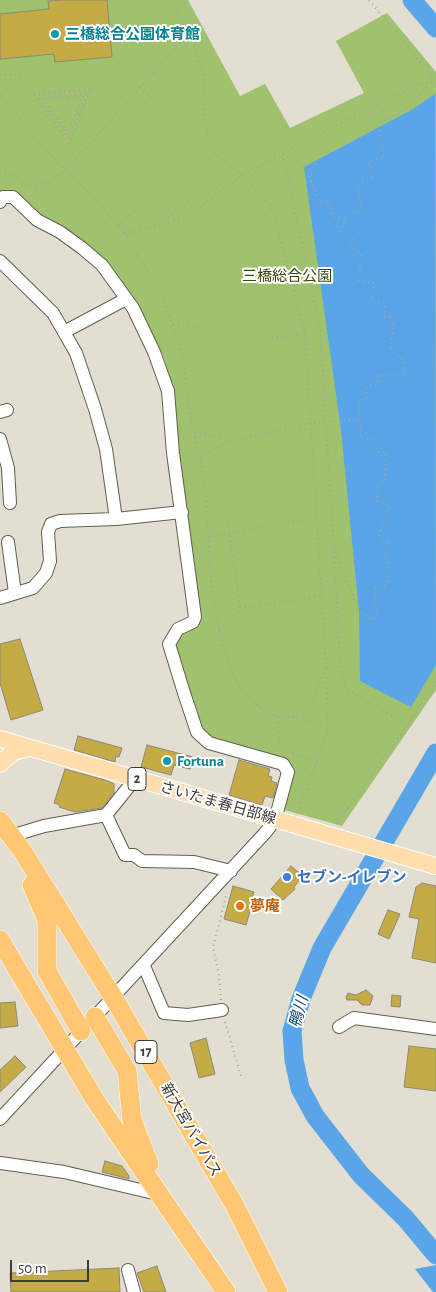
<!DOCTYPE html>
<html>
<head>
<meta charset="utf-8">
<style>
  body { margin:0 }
  #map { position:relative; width:436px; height:1292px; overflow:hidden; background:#e2ded1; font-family:"Alegreya Sans",sans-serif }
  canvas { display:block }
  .scale { position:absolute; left:10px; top:1260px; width:79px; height:22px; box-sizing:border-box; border:2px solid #3e3c37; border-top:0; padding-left:6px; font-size:15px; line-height:18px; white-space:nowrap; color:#3e3c37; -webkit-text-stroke:4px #fff; paint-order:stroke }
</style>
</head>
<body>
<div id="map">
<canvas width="436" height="1292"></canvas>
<div class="scale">50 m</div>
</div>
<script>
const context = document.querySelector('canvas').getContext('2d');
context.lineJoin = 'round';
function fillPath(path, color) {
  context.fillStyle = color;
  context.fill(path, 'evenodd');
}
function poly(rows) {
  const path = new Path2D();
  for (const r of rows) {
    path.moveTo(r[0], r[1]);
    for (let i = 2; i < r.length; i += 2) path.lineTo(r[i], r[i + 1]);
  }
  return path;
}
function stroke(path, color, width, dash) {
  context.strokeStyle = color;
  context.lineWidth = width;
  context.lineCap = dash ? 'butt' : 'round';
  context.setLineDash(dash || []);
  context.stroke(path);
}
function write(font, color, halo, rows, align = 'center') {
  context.font = font + ' "Alegreya Sans","Noto Sans JP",sans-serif';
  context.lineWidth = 4;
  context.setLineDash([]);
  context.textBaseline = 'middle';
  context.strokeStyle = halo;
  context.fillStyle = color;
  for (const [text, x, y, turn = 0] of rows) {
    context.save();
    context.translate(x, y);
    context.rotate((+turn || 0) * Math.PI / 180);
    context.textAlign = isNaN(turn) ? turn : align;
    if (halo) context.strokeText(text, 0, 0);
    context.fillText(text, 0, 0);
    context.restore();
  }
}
fillPath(poly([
  [0,0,188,0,240,96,265,84,290,128,364,93,336,41,387,13,436,72,436,690,342,826,281,809,291,772,212,739,200,726,174,642,179,631,193,627,174,390,164,358,133,299,73,234,0,197]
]), '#a0c16e');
fillPath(poly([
  [435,94,436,665,411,707,360,681,359,611,341,430,304,167,413,109],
  [436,1265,436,1292,433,1292,415,1269]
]), '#5aa5e7');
stroke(poly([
  [412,0,436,28],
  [436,753,322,948,301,999,292,1031,294,1060,300,1088,315,1116,361,1175,406,1219,436,1255]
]), '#5aa5e7', 19);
const building = poly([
  [62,0,107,0,112,57,55,62,54,54,0,59,0,14,49,9,48,1,62,0],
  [20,639,43,710,11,720,0,683,0,644,20,639],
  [78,736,122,748,119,757,116,756,115,762,74,750,78,736],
  [147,745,193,757,190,769,174,765,171,775,141,767,147,745],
  [239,760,270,769,268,776,272,777,271,781,277,783,273,798,265,796,262,805,229,795,239,760],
  [65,769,105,780,114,784,114,793,102,808,75,812,59,807,60,805,54,803,65,769],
  [291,866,303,876,294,887,295,889,283,900,271,889,291,866],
  [422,883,436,886,436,963,412,958,419,919,409,917,416,887,422,883],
  [233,886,254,892,251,902,255,903,253,912,250,911,246,925,224,919,233,886],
  [388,910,400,914,389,939,378,934,388,910],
  [366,990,373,996,370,1005,362,1005,357,1000,347,1000,346,997,348,993,356,995,366,990],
  [392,995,401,996,400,1007,391,1006,392,995],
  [15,1002,18,1026,0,1028,0,1003,15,1002],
  [206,1038,215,1074,199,1078,190,1043,206,1038],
  [409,1046,436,1049,436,1091,404,1087,409,1046],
  [15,1056,26,1067,0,1092,0,1070,15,1056],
  [105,1161,122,1166,129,1176,129,1179,102,1172,105,1161],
  [157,1266,166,1292,144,1292,137,1273,157,1266],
  [119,1268,120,1292,11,1292,10,1273,119,1268]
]);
fillPath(building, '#c5ab46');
stroke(building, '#8c897c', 1);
const minor = poly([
  [0,202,3,197,13,197,37,220,60,232,82,248,102,265,133,308,154,352,168,391,173,453,195,617,193,622,178,629,169,644,184,693,197,732,209,743,283,764,288,772,275,820,265,833,0,1119],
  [0,261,53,313,76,353,95,409,106,449,116,519],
  [64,332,126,299],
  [0,412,7,410],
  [0,439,8,468,10,503],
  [8,542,15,593],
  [0,598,33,588,46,573,50,561,48,532,51,524,60,521,116,519,182,512],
  [106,815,125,855,134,855,142,861,194,862,231,871],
  [11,836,44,826,106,815,135,779],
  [144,966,164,1013,188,1015,222,1010],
  [339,1027,354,1018,436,1029],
  [0,1163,64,1172,162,1195],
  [128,1270,134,1292]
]);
const major = poly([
  [0,739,436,866],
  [0,764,13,752,29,748]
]);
const highway = poly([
  [0,821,23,852,113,997,235,1206,278,1292],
  [32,885,47,920,47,971,81,1031],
  [0,940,95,1100,226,1292],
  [95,1017,127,1071,132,1120,149,1164]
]);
stroke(minor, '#615e52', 14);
stroke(major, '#fff', 18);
stroke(highway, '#fff', 20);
stroke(poly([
  [369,0,432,76,431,82,407,108,378,123],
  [0,75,27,74,30,87],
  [140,87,155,101],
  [92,89,70,144,29,93,92,89],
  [89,91,70,140,34,95,89,91],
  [86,94,69,135,38,98,86,94],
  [0,95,46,151,89,192,125,234,161,294,182,352,189,406,205,483,211,582,219,629,227,657,237,684,255,704,277,717,292,717,305,710,312,701,326,667,305,334,273,211,265,200,242,175,216,155,208,137,204,112,205,77,189,33,170,0],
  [83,96,68,132,43,99,83,96],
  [283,154,320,330,334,547],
  [283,154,311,170],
  [316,163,309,177,320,203,329,201,333,216,345,221],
  [0,172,15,176,28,187,47,183,66,170,189,33],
  [160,224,189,201],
  [118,226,134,211],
  [125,234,169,223,188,216,242,175,333,127,415,86,431,82,436,85],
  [173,324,206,328],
  [267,338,305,334],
  [195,432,229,441],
  [200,457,229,441,310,423,359,419],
  [228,521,240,607],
  [209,537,303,520],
  [334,548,359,611,371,620,377,614,374,597,377,596,375,587,386,585,390,573,385,557,390,542,379,536,390,506,377,501,378,485,385,480,386,452,378,452,373,439,361,438,359,399,367,399,366,388,378,383,377,376,405,375,404,361,391,348,394,318,384,316,385,303,372,300,374,283,359,281,361,253,350,248,354,240,340,232,348,214,362,211,357,181,373,177,369,161,384,158,378,123,368,109],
  [334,552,340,666,346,689,408,725,436,681],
  [219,629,237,614,240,608,321,596],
  [326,667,340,666],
  [277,717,281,750,317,762],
  [292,717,326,726],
  [297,813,328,732,326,669],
  [336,824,408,725],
  [221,1000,219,975,213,948,227,892],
  [225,1022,241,1076]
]), '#a7a499', 2, [1, 4]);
stroke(minor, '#fff', 12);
stroke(major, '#ffddac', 16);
stroke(highway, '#ffc774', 19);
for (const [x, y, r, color] of [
  [55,34,5,"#0f9aa8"],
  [167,761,5,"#0f9aa8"],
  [287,877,5,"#3f7fe0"],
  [240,906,5,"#e8710a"]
]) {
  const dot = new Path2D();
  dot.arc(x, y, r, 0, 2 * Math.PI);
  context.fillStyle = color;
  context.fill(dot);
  stroke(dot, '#fff', 2);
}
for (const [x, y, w] of [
  [137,779,18],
  [146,1052,22]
]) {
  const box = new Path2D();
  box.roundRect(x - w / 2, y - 11.5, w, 23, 4);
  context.fillStyle = '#fff';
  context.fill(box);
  stroke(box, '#3e3c37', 1);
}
write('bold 14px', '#3e3c37', null, [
  ["2",137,779],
  ["17",146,1052]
]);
write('bold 15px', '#0d838f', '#fff', [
  ["三橋総合公園体育館",65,34],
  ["Fortuna",177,761]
], 'left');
write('15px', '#344906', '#fff', [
  ["三橋総合公園",287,276]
]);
write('15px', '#3e3c37', '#fff', [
  ["さいたま春日部線",218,803,16],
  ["新大宮バイパス",191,1130,60]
]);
write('bold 15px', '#366cbe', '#fff', [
  ["セブン-イレブン",297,877]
], 'left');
write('bold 15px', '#c56008', '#fff', [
  ["夢庵",250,906]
], 'left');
write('italic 16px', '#144a75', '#fff', [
  ["鴨川",299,1012,-75]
]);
</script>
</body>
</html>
